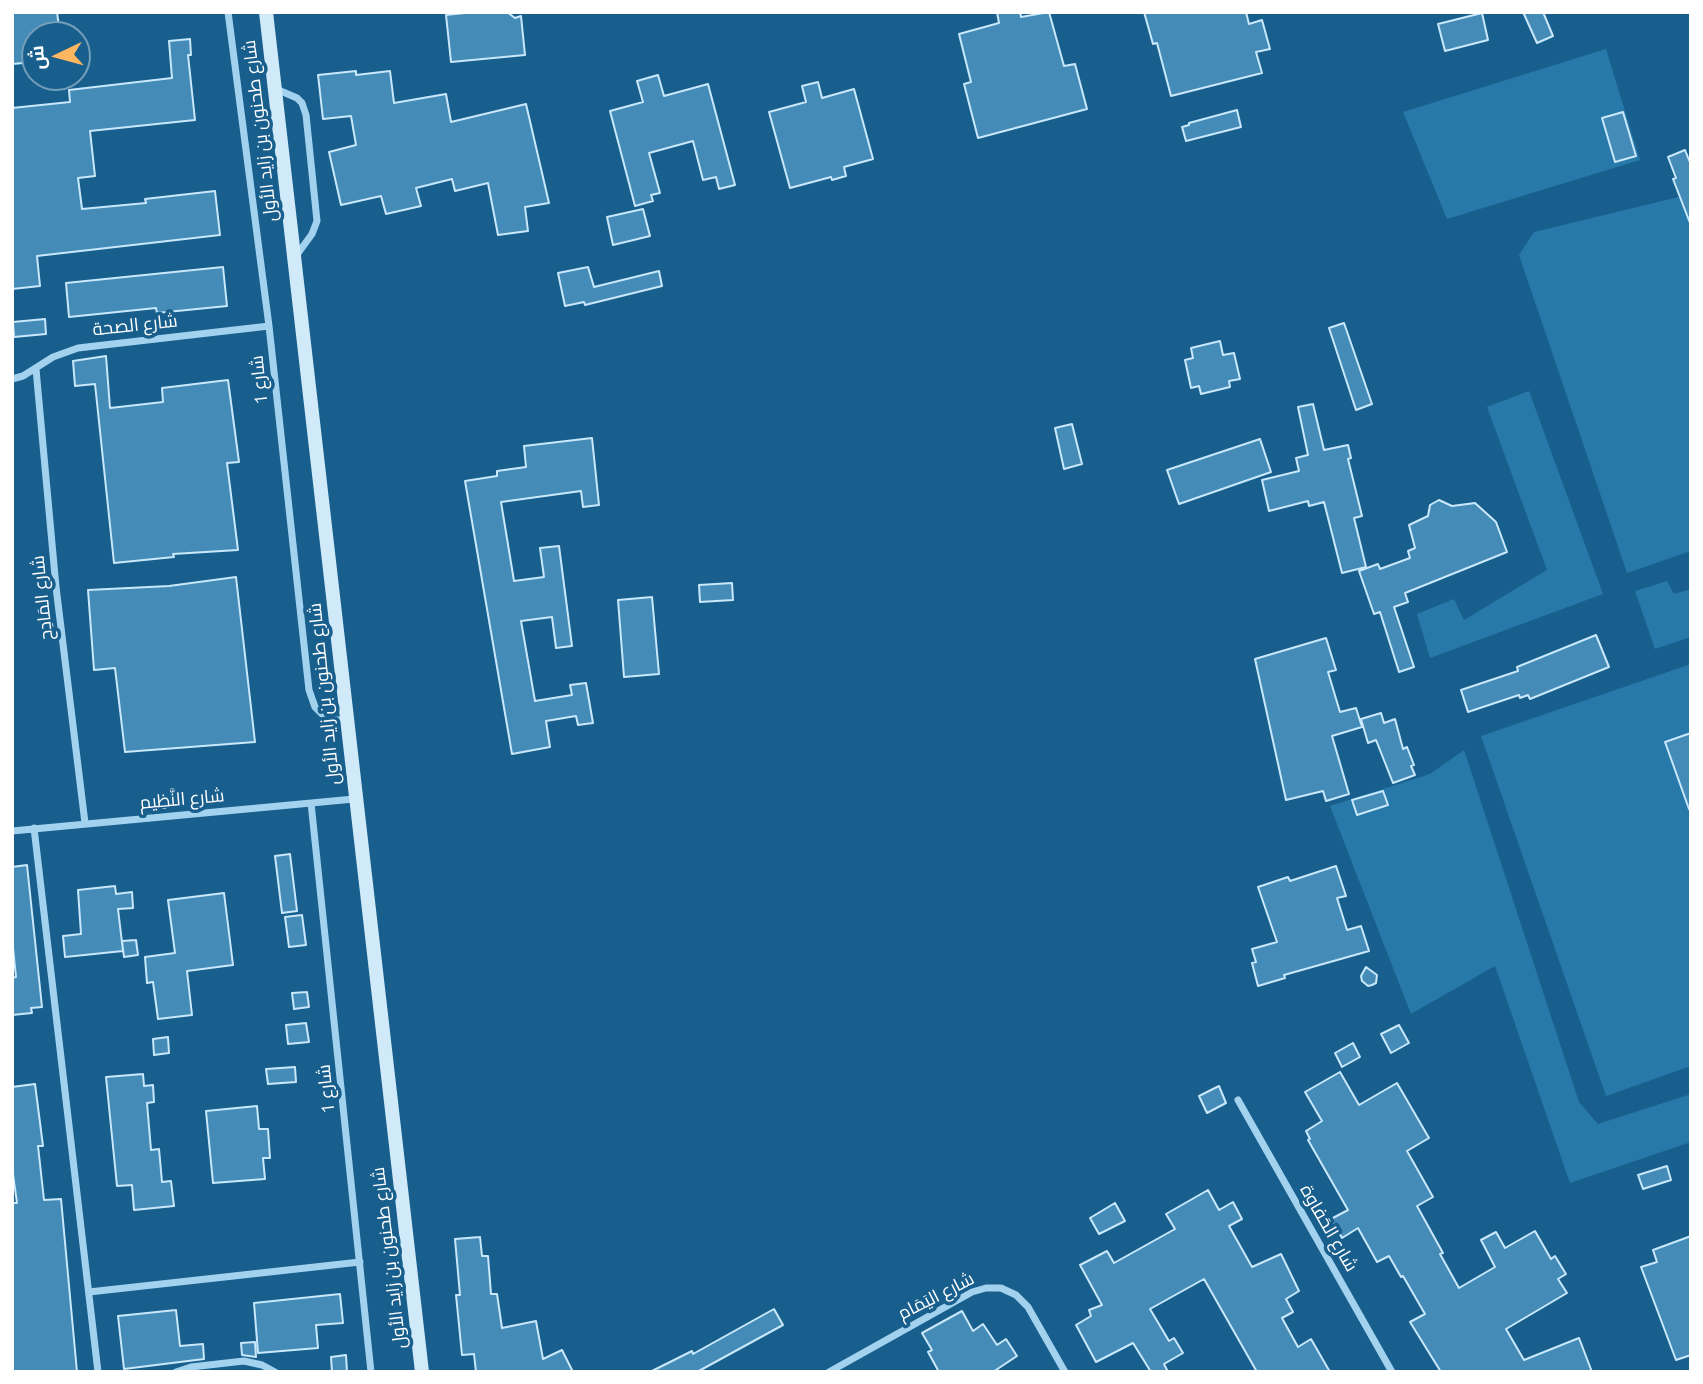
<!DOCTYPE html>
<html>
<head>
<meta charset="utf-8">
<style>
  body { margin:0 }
  #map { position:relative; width:1703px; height:1384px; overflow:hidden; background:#185f8d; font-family:Ubuntu,Cairo,sans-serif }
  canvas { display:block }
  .frame { position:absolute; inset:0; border:14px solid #fff; pointer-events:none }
  .north { position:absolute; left:21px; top:21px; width:70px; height:70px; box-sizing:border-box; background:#185f8d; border:2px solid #749fbb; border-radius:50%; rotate:265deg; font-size:19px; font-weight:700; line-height:28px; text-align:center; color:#fff }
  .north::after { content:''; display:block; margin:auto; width:24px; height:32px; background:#ffb661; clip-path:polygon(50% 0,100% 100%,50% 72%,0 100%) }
</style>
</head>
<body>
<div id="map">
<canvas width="1703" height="1384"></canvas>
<div class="frame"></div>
<div class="north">ش</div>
</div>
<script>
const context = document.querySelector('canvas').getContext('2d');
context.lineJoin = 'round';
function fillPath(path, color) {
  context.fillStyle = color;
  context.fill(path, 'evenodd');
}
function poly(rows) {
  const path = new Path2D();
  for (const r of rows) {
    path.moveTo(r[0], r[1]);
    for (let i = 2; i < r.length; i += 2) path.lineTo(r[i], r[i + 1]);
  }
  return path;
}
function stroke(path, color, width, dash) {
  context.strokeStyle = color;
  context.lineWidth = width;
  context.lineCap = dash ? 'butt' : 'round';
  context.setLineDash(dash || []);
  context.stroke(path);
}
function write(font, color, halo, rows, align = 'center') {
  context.font = font + ' Ubuntu,Cairo,sans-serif';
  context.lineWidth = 7;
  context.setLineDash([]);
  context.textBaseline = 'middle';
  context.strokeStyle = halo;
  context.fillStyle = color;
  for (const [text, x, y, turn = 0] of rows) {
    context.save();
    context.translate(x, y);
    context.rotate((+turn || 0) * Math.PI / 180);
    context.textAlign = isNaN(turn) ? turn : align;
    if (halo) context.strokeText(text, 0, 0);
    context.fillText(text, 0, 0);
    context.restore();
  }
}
fillPath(poly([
  [1606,49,1640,160,1447,219,1403,112],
  [1691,194,1691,551,1627,573,1519,255,1534,232],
  [1529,391,1603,594,1430,658,1417,614,1454,599,1464,620,1547,570,1487,407],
  [1667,581,1674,594,1691,589,1691,637,1655,649,1635,591],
  [1691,664,1691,1066,1606,1096,1481,736],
  [1464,750,1579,1102,1598,1124,1691,1094,1691,1142,1570,1183,1495,966,1411,1014,1330,806,1430,774]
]), '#2779a9');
const building = poly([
  [12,12,57,12,60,35,35,35,35,62,12,64,12,12],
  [474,12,507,12,515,18,521,16,525,55,451,62,446,15,474,12],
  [997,12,1020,12,1021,17,1049,12,1064,66,1075,64,1087,109,978,138,964,84,971,82,959,34,999,23,997,12],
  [1144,12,1246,12,1249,24,1262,20,1270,49,1256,52,1262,73,1171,96,1157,43,1153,44,1144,12],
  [1523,12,1543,12,1553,36,1537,43,1523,12],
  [1482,13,1488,40,1445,51,1438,24,1482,13],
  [190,39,191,55,188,55,195,120,90,131,95,176,78,178,82,209,146,203,145,199,215,191,220,235,37,256,40,286,12,289,12,108,70,102,69,90,172,78,169,41,190,39],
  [356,71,356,75,390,71,394,103,446,94,451,122,526,104,549,203,525,207,528,231,498,235,488,183,455,191,452,179,416,188,421,206,386,214,381,196,341,205,329,152,356,145,351,116,323,119,318,75,356,71],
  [658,75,664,96,708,84,735,185,719,189,716,177,703,180,693,141,649,153,660,193,651,195,653,201,635,206,610,111,643,102,637,81,658,75],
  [818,82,822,98,854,89,873,159,844,167,846,176,832,180,831,177,790,188,769,112,806,102,802,86,818,82],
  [1237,110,1241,127,1186,141,1182,127,1189,125,1189,123,1237,110],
  [1623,112,1636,156,1615,162,1602,118,1623,112],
  [1685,150,1691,165,1690,223,1673,179,1676,178,1668,157,1685,150],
  [643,209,650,236,613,245,607,217,643,209],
  [223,267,227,306,157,313,156,308,69,317,66,283,223,267],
  [588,267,594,287,659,271,662,286,585,305,584,302,565,306,558,273,588,267],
  [45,319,46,334,14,337,13,322,45,319],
  [1344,323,1372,404,1356,410,1329,328,1344,323],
  [1220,341,1223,355,1234,353,1240,379,1229,381,1230,387,1201,394,1199,386,1191,388,1185,360,1193,358,1191,348,1220,341],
  [106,356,110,408,163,402,162,388,228,380,239,462,227,463,238,550,173,554,174,557,114,563,95,384,75,386,73,361,106,356],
  [1313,404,1324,450,1348,445,1351,458,1348,459,1362,516,1354,518,1366,567,1342,573,1324,502,1309,506,1308,501,1269,511,1262,480,1299,471,1296,458,1308,455,1298,407,1313,404],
  [1072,424,1082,464,1064,469,1055,428,1072,424],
  [592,438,599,505,583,507,581,491,501,502,514,581,544,577,540,548,559,546,572,646,556,648,552,617,521,621,535,701,572,695,570,685,586,683,593,723,578,725,576,716,546,721,550,747,512,754,465,481,497,476,497,471,526,467,524,446,592,438],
  [1260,439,1271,472,1179,504,1167,470,1260,439],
  [1439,500,1452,506,1475,503,1496,522,1507,552,1405,593,1408,602,1394,607,1414,667,1399,672,1380,612,1374,614,1359,571,1378,564,1380,569,1410,558,1408,551,1415,548,1409,525,1428,516,1430,505,1439,500],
  [236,577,255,742,125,752,115,668,94,670,88,590,169,586,236,577],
  [732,583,733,600,700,602,699,585,732,583],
  [652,597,659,674,624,677,618,600,652,597],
  [1596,635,1609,667,1530,699,1528,695,1520,698,1519,695,1468,712,1461,690,1518,671,1517,667,1596,635],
  [1326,638,1336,670,1328,672,1340,712,1356,708,1362,727,1332,736,1349,794,1326,801,1323,791,1286,800,1255,659,1326,638],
  [1381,713,1384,723,1395,719,1403,749,1407,747,1414,765,1411,766,1415,775,1393,783,1376,740,1368,743,1361,719,1381,713],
  [1691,733,1691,808,1689,809,1665,742,1691,733],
  [1383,791,1388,805,1357,815,1352,800,1383,791],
  [290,854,297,911,282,913,275,856,290,854],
  [27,865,42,1007,31,1008,32,1013,12,1015,12,978,16,977,12,938,12,867,27,865],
  [1336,866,1346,896,1337,898,1347,930,1361,926,1369,951,1284,975,1285,978,1258,986,1252,963,1256,962,1252,949,1277,942,1258,887,1288,877,1290,881,1336,866],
  [115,886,116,894,132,892,133,908,118,909,123,951,65,957,63,936,81,934,78,890,115,886],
  [224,893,233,965,187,971,192,1015,158,1019,153,982,147,983,145,957,175,953,168,900,224,893],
  [302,915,306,945,289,947,285,917,302,915],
  [136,940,138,955,124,957,122,941,136,940],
  [1366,967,1377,975,1376,983,1372,985,1368,986,1362,981,1361,976,1366,967],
  [307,992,309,1007,294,1009,292,993,307,992],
  [306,1023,309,1042,288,1044,286,1025,306,1023],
  [1399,1025,1409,1043,1391,1053,1381,1034,1399,1025],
  [168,1037,169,1053,154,1055,153,1039,168,1037],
  [1353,1043,1360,1057,1342,1067,1335,1053,1353,1043],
  [295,1067,296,1082,268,1084,266,1069,295,1067],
  [1340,1072,1359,1105,1397,1083,1429,1138,1407,1151,1433,1197,1417,1206,1443,1253,1440,1254,1459,1288,1495,1267,1481,1240,1496,1232,1505,1248,1535,1231,1551,1259,1555,1256,1566,1274,1558,1279,1567,1293,1506,1329,1524,1360,1579,1338,1592,1372,1441,1372,1410,1322,1425,1314,1403,1276,1401,1277,1389,1256,1377,1262,1358,1228,1342,1238,1331,1219,1348,1210,1308,1140,1310,1139,1306,1131,1322,1121,1305,1092,1340,1072],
  [143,1074,144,1086,153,1085,154,1102,147,1103,151,1150,159,1149,162,1182,171,1181,174,1206,134,1210,132,1185,117,1186,106,1077,143,1074],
  [35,1084,43,1146,38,1146,44,1200,61,1199,77,1372,12,1372,12,1203,17,1203,12,1167,12,1087,35,1084],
  [1219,1086,1226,1103,1207,1113,1199,1096,1219,1086],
  [257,1106,259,1129,268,1129,270,1158,263,1158,265,1179,213,1183,206,1111,257,1106],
  [1667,1166,1671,1180,1643,1189,1638,1175,1667,1166],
  [1208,1190,1219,1210,1233,1202,1242,1219,1229,1226,1252,1267,1281,1254,1299,1291,1286,1299,1293,1312,1282,1318,1298,1347,1311,1339,1330,1372,1257,1372,1204,1279,1150,1309,1169,1341,1174,1338,1183,1353,1164,1364,1168,1372,1151,1372,1133,1343,1096,1362,1076,1325,1091,1316,1089,1310,1102,1305,1080,1265,1107,1251,1114,1263,1175,1229,1166,1214,1208,1190],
  [1115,1203,1125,1221,1099,1234,1090,1218,1115,1203],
  [1691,1236,1691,1355,1676,1360,1641,1267,1657,1262,1653,1250,1691,1236],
  [480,1237,482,1256,488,1256,491,1294,497,1294,502,1328,536,1321,543,1359,562,1350,573,1372,476,1372,474,1354,462,1355,456,1295,460,1295,455,1239,480,1237],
  [340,1294,343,1323,316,1325,318,1348,258,1353,254,1303,340,1294],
  [774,1309,783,1325,697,1372,650,1372,692,1351,693,1354,774,1309],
  [176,1310,180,1346,203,1344,204,1359,124,1369,118,1316,176,1310],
  [962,1311,973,1331,983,1324,997,1345,1006,1339,1017,1356,993,1372,939,1372,928,1352,932,1350,922,1333,962,1311],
  [255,1342,256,1357,242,1355,241,1343,255,1342],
  [346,1355,347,1372,332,1372,331,1357,346,1355]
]);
fillPath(building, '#448bb7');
stroke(building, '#c9e8fb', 2);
stroke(poly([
  [228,12,269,326,309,690,315,707,322,714,329,719,348,721],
  [276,89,297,98,302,103,306,115,317,221,312,234,296,256],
  [36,369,56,587,85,823],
  [12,379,23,376,53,357,78,348,269,326],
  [311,803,371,1372],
  [34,828,98,1372],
  [12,831,354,799],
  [1238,1100,1392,1372],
  [89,1292,360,1262],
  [176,1372,191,1367,244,1361,262,1365,275,1372],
  [829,1372,972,1292,986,1288,1001,1288,1016,1295,1028,1307,1065,1372]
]), '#a3d2ef', 7);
stroke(poly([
  [266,12,422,1372]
]), '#d0eafa', 14);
write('18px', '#fff', '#185f8d', [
  ["شارع طحنون بن زايد الأول",260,131,-97],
  ["شارع الصحة",135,325,-6],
  ["شارع 1",259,380,-96],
  ["شارع المَادِح",42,598,-96],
  ["شارع طحنون بن زايد الأول",324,694,-96],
  ["شارع النَّظِيم",182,799,-5],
  ["شارع 1",326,1089,-96],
  ["شارع الحَفاوة",1329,1228,60],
  ["شارع طحنون بن زايد الأول",389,1258,-97],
  ["شارع اليَمَام",936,1296,-27]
]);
</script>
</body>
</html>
